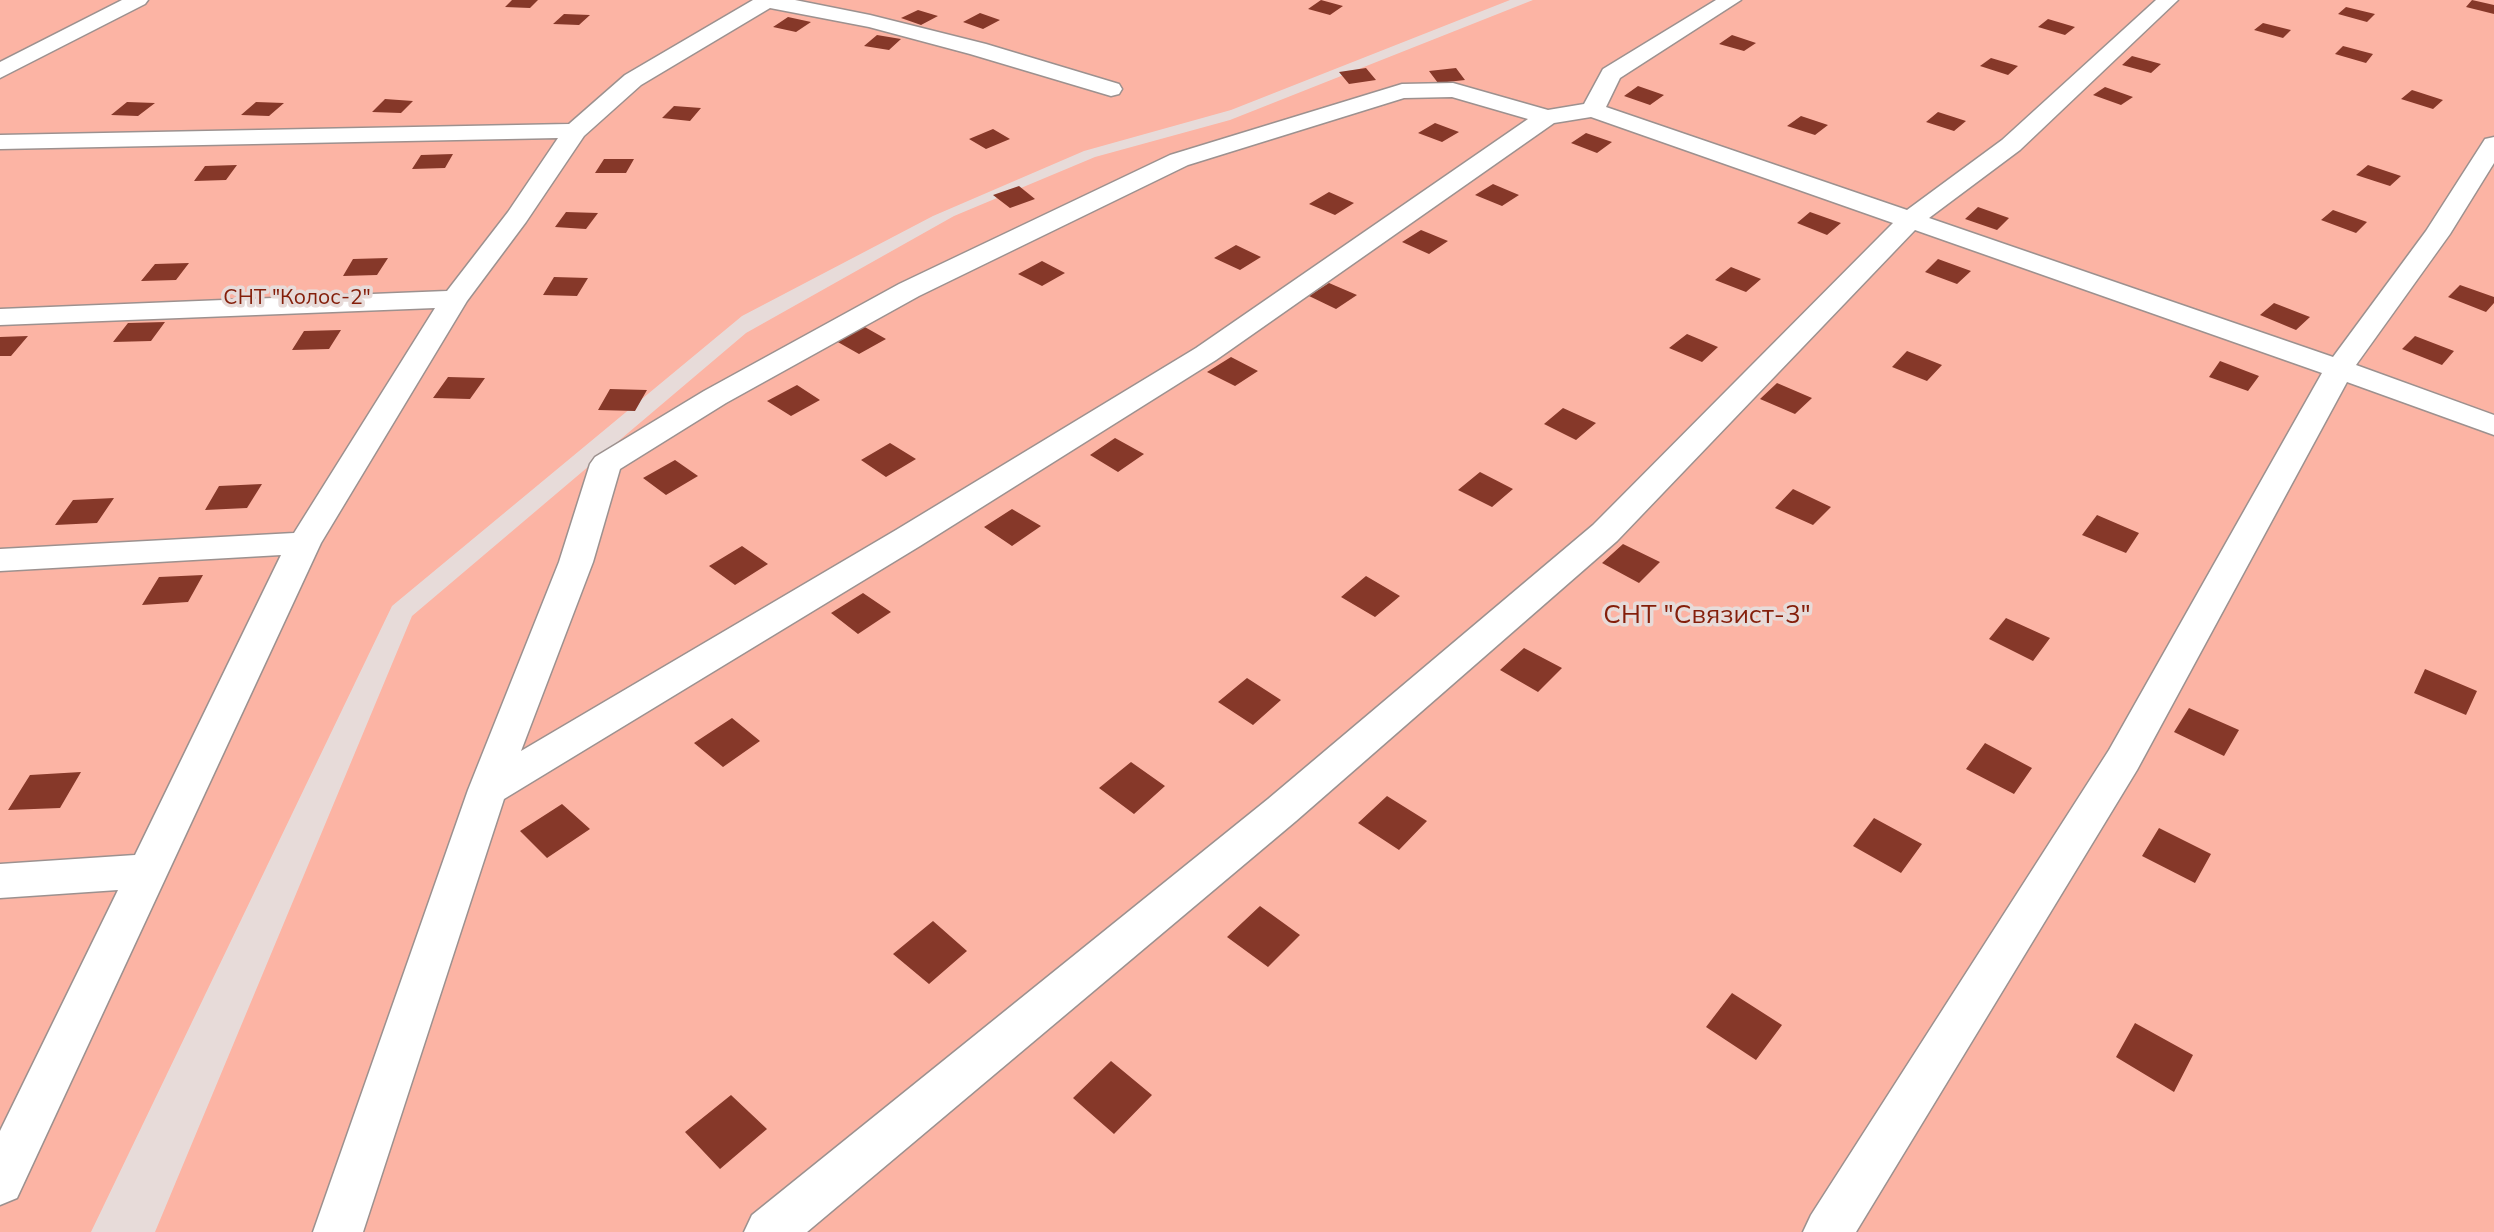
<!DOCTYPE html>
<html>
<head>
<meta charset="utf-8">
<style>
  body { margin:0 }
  canvas { display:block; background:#e7dbd9 }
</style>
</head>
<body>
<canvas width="2494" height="1232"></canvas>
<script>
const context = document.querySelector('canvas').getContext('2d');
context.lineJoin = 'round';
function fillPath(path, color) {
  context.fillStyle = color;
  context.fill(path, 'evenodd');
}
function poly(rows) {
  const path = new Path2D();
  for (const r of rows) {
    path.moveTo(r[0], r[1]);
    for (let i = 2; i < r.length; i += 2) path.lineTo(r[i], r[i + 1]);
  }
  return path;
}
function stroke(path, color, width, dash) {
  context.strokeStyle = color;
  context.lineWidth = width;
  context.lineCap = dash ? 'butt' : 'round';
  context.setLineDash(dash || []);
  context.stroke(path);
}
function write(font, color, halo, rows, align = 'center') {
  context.font = font + ' Mulish,sans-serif';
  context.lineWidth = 7;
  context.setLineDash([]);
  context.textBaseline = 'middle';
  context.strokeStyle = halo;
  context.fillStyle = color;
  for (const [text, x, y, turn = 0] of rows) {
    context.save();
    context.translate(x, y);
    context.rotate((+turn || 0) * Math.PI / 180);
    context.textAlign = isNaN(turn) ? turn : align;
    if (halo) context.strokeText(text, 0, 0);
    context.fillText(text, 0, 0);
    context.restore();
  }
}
fillPath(poly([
  [0,0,1510,0,1231,110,1084,151,933,216,742,316,392,606,91,1232,0,1232],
  [1533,0,2494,0,2494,1232,155,1232,412,616,746,333,954,216,1095,157,1230,120]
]), '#fcb4a4');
fillPath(poly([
  [512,0,538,0,530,8,505,7],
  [1321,0,1343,6,1330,15,1308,9],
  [2472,0,2494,5,2494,14,2466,7],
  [2346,7,2375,14,2367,22,2338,14],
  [918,10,938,16,921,25,901,18],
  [980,13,1000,20,983,29,963,22],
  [564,14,590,15,579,25,553,24],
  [788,17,811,22,796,32,773,27],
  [2048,19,2075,27,2065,35,2038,27],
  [2263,23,2291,30,2283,38,2254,30],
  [877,35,901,39,889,50,864,46],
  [1732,35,1756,43,1744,51,1719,44],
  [2343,46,2373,54,2366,63,2335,54],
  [2132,56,2161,64,2151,73,2122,65],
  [1991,58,2018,66,2008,75,1980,66],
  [1366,68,1376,80,1349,84,1339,72],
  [1456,68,1465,80,1438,83,1429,71],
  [1638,86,1664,95,1650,105,1624,96],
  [2105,87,2133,97,2121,105,2093,95],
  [2412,90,2443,100,2433,109,2401,99],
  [385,99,413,101,401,113,372,112],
  [127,102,155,103,138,116,111,115],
  [256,102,284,103,269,116,241,115],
  [674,106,701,108,690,121,662,118],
  [1938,112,1966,121,1954,131,1926,122],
  [1801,116,1828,125,1815,135,1787,126],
  [1435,123,1459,132,1442,142,1418,133],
  [993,129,1010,139,986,149,969,139],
  [1586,133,1612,142,1597,153,1571,143],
  [453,154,445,168,412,169,421,155],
  [604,159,634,159,626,173,595,173],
  [237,165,226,180,194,181,205,166],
  [2368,165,2401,176,2390,186,2356,175],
  [1493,184,1519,195,1502,206,1475,195],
  [1019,186,1035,199,1010,208,993,195],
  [1329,192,1354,203,1335,215,1309,204],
  [1978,207,2009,218,1997,230,1965,219],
  [2333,210,2367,222,2356,233,2321,220],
  [566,212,598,213,586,229,555,227],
  [1810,212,1841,223,1827,235,1797,223],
  [1421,230,1448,241,1429,254,1402,242],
  [1236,245,1261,257,1240,270,1214,258],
  [388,258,377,275,343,276,353,259],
  [1938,259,1971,271,1957,284,1925,272],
  [1042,261,1065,273,1042,286,1018,274],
  [189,263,176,280,141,281,155,264],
  [1731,267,1761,279,1746,292,1715,280],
  [554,277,588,278,577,296,543,295],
  [1329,283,1357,295,1336,309,1309,296],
  [2460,285,2494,297,2494,303,2486,312,2448,297],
  [2274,303,2310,317,2296,330,2260,315],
  [165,322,151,341,113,342,128,323],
  [863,326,886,339,859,354,836,341],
  [341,330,329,349,292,350,304,331],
  [1687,334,1718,347,1702,362,1669,348],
  [28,336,11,356,0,356,0,337],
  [2415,336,2454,351,2442,365,2402,349],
  [1907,351,1942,365,1927,381,1892,367],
  [1231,357,1258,371,1235,386,1207,372],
  [2220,361,2259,376,2248,391,2209,377],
  [448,377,485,378,470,399,433,398],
  [1777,383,1812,398,1795,414,1760,399],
  [797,385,820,400,791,416,767,401],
  [610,389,647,390,635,411,598,410],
  [1563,408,1596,423,1576,440,1544,424],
  [1115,438,1144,454,1118,472,1090,455],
  [890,443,916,459,886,477,861,460],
  [675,460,698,476,666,495,643,478],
  [1480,472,1513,489,1492,507,1458,490],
  [262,484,247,508,205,510,219,486],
  [1793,489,1831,507,1813,525,1775,508],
  [114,498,97,523,55,525,73,500],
  [1012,509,1041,526,1012,546,984,527],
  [2097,515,2139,533,2126,553,2082,535],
  [1623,544,1660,562,1639,583,1602,563],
  [742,546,768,564,735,585,709,566],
  [203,575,188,602,142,605,159,577],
  [1366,576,1400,596,1375,617,1341,597],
  [863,593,891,612,858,634,831,613],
  [2006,618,2050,638,2033,661,1989,639],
  [1524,648,1562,668,1538,692,1500,670],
  [2425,669,2477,691,2466,715,2414,693],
  [1247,678,1281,700,1253,725,1218,702],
  [2189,708,2239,730,2224,756,2174,732],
  [732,718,760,741,723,767,694,743],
  [1985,743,2032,768,2014,794,1966,769],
  [1131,762,1165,786,1134,814,1099,788],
  [81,772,60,808,8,810,30,775],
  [1387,796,1427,821,1399,850,1358,823],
  [562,804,590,829,547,858,520,831],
  [1874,818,1922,844,1901,873,1853,846],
  [2159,828,2211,854,2195,883,2142,856],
  [1260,906,1300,935,1268,967,1227,937],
  [933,921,967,951,929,984,893,954],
  [1732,993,1782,1025,1756,1060,1706,1027],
  [2135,1023,2193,1055,2174,1092,2116,1057],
  [1111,1061,1152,1095,1114,1134,1073,1098],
  [731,1095,767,1129,720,1169,685,1132]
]), '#863829');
const lane = poly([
  [122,0,148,0,145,4,0,78,0,62,122,0],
  [753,0,795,0,870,15,986,44,1119,84,1122,89,1119,94,1111,96,970,54,869,27,770,8,641,85,584,136,526,222,467,301,321,543,17,1198,0,1205,0,1131,118,890,0,898,0,864,135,855,281,555,0,571,0,549,294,533,435,308,0,325,0,309,447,291,508,212,558,138,0,149,0,135,569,124,625,75,753,0],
  [1716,0,1741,0,1620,78,1606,107,1907,210,2002,140,2156,0,2178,0,2020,150,1929,218,2333,357,2426,231,2485,139,2494,137,2494,163,2450,234,2356,365,2494,415,2494,435,2347,382,2137,770,1856,1232,1803,1232,1811,1215,2109,750,2322,373,1915,230,1617,541,1296,821,807,1232,744,1232,752,1215,1268,799,1593,525,1893,223,1591,117,1554,123,1216,360,920,546,504,799,363,1232,313,1232,468,790,559,562,590,464,595,457,704,391,899,284,1170,155,1402,84,1453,83,1548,110,1584,104,1603,69,1716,0],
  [1452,97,1528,119,1196,348,896,530,521,751,593,562,620,469,726,403,919,296,1188,165,1404,98,1452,97]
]);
stroke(lane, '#9c918f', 3);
fillPath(lane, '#fff');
write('21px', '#841e0a', '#e7dbd9', [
  ["СНТ \"Колос-2\"",297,298]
]);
write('26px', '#841e0a', '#e7dbd9', [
  ["СНТ \"Связист-3\"",1707,615]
]);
</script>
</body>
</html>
